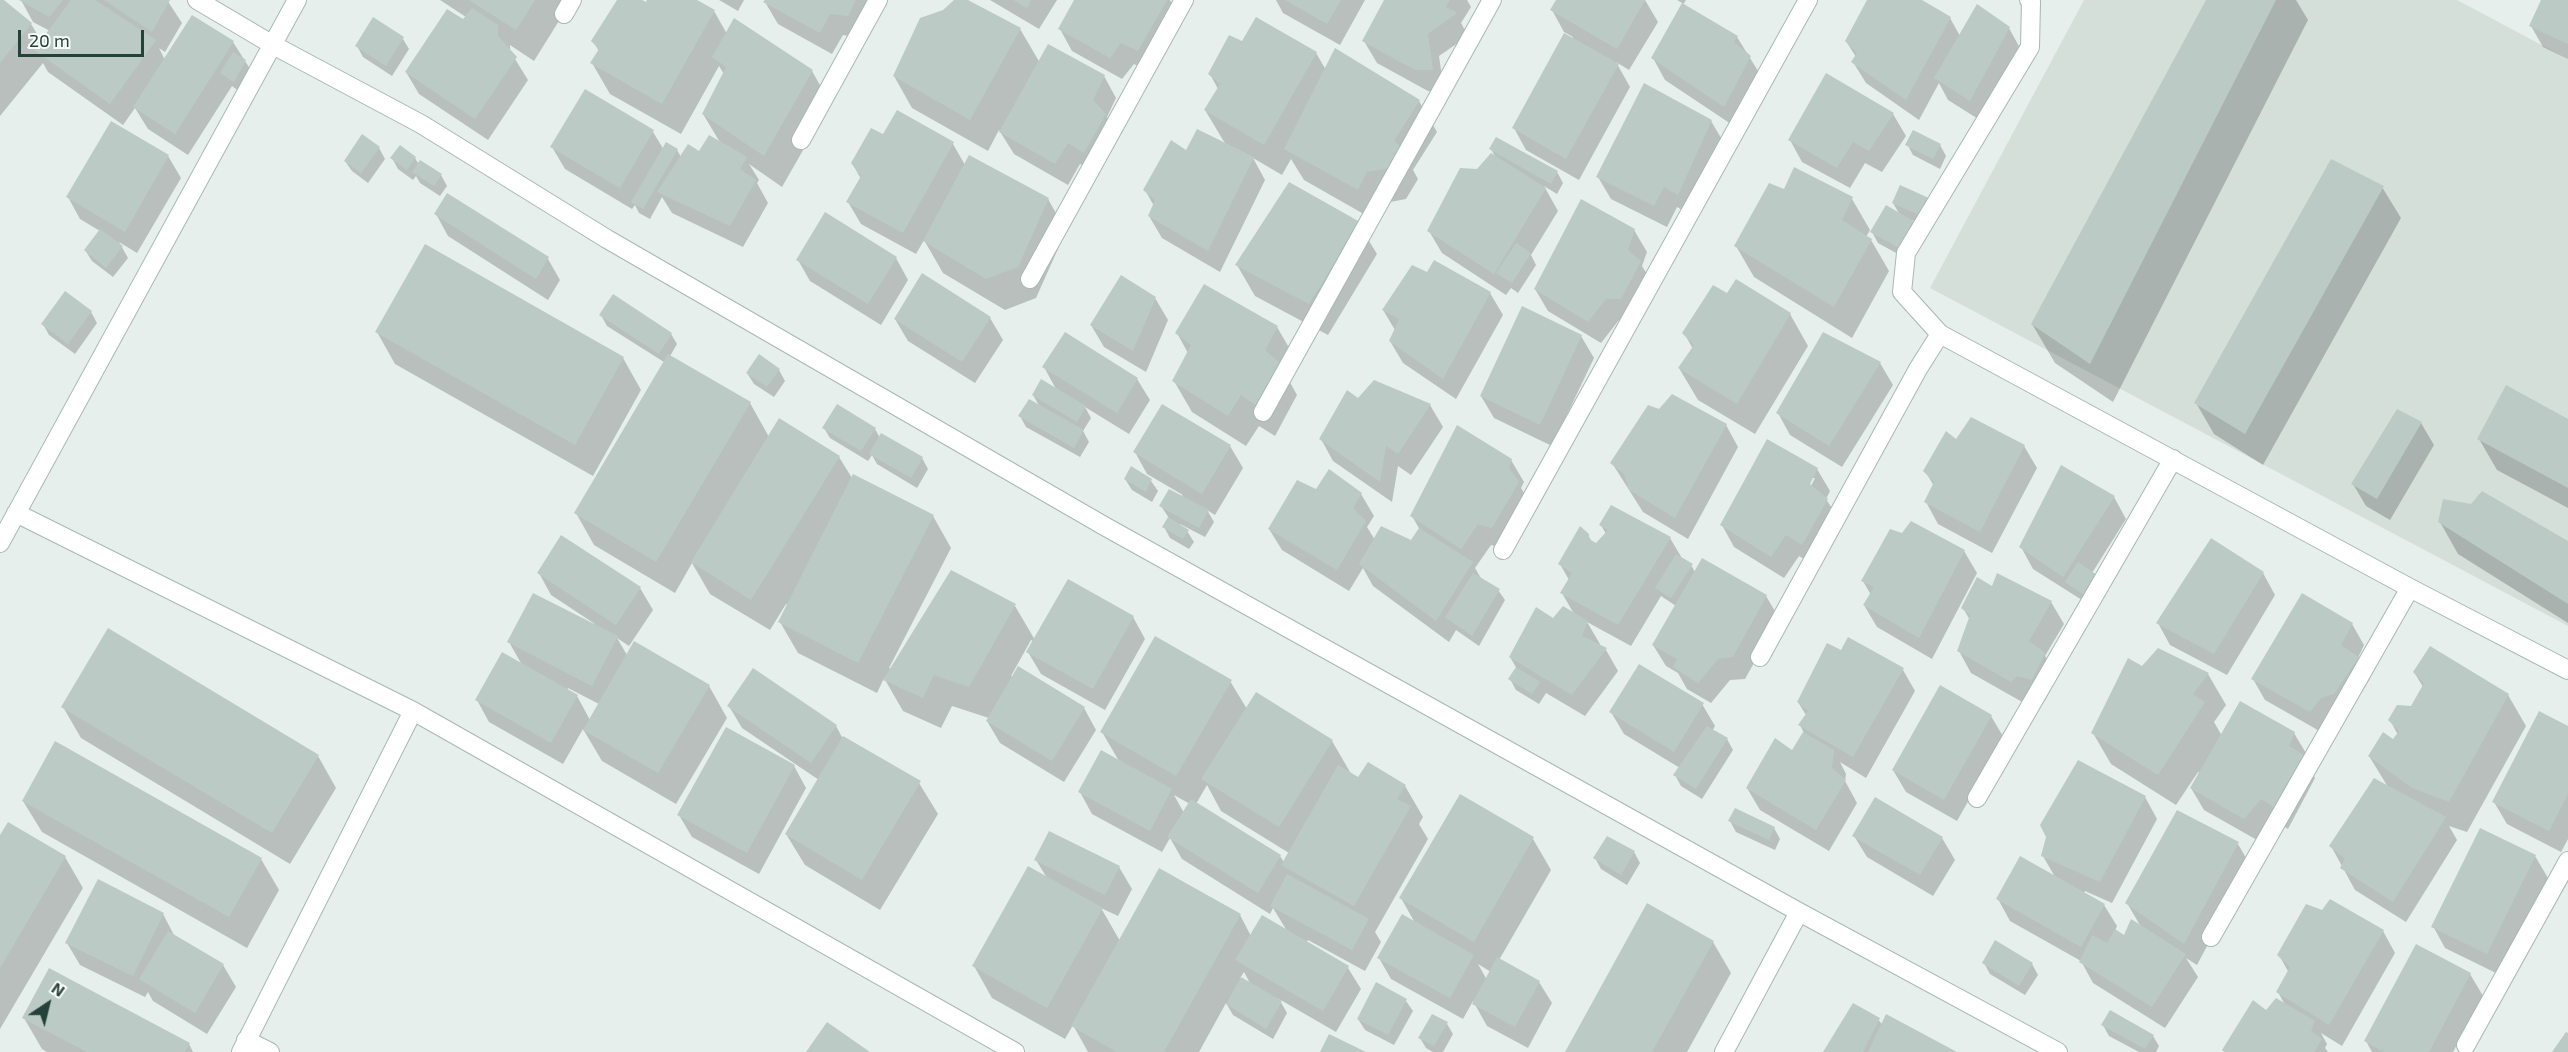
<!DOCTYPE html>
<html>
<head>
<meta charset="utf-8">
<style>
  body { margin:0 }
  #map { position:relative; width:2568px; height:1052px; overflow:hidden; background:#e6efeb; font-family:"Exo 2",sans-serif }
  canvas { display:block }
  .north { position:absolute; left:18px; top:974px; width:60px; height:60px; -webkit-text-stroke:4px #f7fbf9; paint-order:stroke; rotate:35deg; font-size:16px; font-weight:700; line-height:24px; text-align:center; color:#24423a }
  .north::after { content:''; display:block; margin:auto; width:21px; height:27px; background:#24423a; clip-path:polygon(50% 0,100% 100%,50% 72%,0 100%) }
  .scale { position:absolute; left:18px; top:30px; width:126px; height:27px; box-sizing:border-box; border:3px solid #24423a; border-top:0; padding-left:8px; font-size:18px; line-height:21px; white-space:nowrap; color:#24423a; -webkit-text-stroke:4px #f7fbf9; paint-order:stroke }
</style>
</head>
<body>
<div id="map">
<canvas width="2568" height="1052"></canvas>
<div class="north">N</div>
<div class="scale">20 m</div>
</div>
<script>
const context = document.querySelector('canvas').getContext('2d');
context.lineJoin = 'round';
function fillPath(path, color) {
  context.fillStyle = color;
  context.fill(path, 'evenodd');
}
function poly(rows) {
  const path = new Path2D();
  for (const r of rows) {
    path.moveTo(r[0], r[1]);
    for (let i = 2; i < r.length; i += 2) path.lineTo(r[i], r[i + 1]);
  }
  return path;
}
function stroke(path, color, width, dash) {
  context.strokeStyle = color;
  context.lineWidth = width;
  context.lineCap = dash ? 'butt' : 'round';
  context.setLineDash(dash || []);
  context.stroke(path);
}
fillPath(poly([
  [2084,0,2457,0,2568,59,2568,626,1930,288]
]), '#d4dfda');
fillPath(poly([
  [0,0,31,24,42,42,50,31,33,22,21,0,167,0,182,23,165,52,159,48,165,60,233,42,252,72,240,92,232,86,188,155,148,129,135,108,123,125,48,72,43,63,0,116],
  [440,0,572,0,534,61,510,45,510,51,528,80,488,140,419,94,406,72,466,17],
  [619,0,639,0,646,5,649,0,694,0,714,11,727,34,812,71,830,103,782,187,749,164,759,180,757,183,768,203,743,247,672,213,662,197,650,219,639,213,635,205,632,209,565,169,552,147,653,132,664,150,677,150,681,157,700,153,721,144,703,114,724,74,719,66,681,134,610,94,592,63,599,51,593,41],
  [719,0,744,0,738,11],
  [766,0,877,0,861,38,843,35,832,54,778,24,765,2],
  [956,0,965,0,1020,29,1040,63,1104,76,1116,98,1107,117,1118,136,1097,173,1080,164,1068,185,1014,154,999,130,988,151,912,108,894,76,944,12],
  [990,0,1057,0,1039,29],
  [1076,0,1170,0,1180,20,1151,72,1134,64,1122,79,1072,51,1060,29],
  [1276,0,1365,0,1340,45,1283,13],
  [1386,0,1467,0,1471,7,1461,23,1468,36,1439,56,1444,91,1428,91,1377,63,1364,41],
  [1558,0,1645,0,1658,22,1629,70,1616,62,1630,87,1579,180,1526,150,1514,128,1573,37,1564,32,1552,10],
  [1677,0,1686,0,1683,5,1737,37,1763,79,1737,128,1665,80,1653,58,1684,4],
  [1868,0,1919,0,1950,18,1960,36,2009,28,2021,50,1983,122,1948,100,1939,83,1919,120,1866,83,1853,62,1856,57,1846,41],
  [2208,0,2296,0,2308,20,2113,402,2055,363,2032,324],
  [2543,0,2568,0,2568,59,2543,47,2531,26],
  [403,39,409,49,392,76,363,57,357,46],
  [1243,43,1316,53,1326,70,1419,101,1437,132,1413,170,1418,179,1406,199,1385,203,1376,221,1304,180,1291,159,1282,175,1253,158,1265,180,1220,272,1162,238,1149,216,1154,206,1145,190,1186,153,1226,145,1205,110,1218,89,1210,74],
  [1893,114,1906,136,1882,172,1865,163,1850,188,1802,162,1790,140],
  [1711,121,1724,143,1691,215,1677,207,1667,227,1611,199,1598,177],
  [883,136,953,144,965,165,1048,199,1066,231,1036,298,1005,310,943,273,924,240,916,254,861,224,848,202,861,179,852,163],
  [1907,144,1940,145,1946,156,1940,169,1913,155],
  [379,148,385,159,368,183,352,171,345,161],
  [1491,149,1557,172,1563,183,1557,194,1544,186,1558,211,1531,255,1536,265,1518,293,1511,288,1506,295,1442,253,1429,231,1478,171,1496,158],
  [168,156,181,178,137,253,119,242,128,258,113,277,92,261,85,250,100,231,80,219,68,197],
  [392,158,415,158,419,165,421,162,441,175,447,186,440,196,420,183,416,176,413,180,398,169],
  [1901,187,1930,227,1912,220,1920,233,1907,259,1878,243,1872,232,1900,215,1893,203],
  [2382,187,2401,218,2263,465,2214,434,2196,403],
  [1785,191,1852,199,1870,230,1866,237,1871,240,1889,271,1852,338,1754,277,1736,246],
  [436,214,548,259,560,280,548,300,448,236],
  [1358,223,1377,254,1328,335,1255,296,1237,265],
  [1634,230,1647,252,1642,266,1653,284,1633,320,1619,320,1601,343,1548,311,1535,289],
  [896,258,908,280,881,325,810,281,798,260],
  [1427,274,1490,293,1503,315,1456,399,1403,363,1390,341,1395,330,1383,310],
  [1737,281,1790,314,1808,346,1755,434,1698,400,1679,368,1693,349,1684,333,1727,294],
  [1155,298,1168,320,1146,372,1104,347,1091,325],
  [91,312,97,323,75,354,49,335,43,324],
  [601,315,671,334,677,344,670,356,750,403,769,437,839,457,852,478,933,516,951,548,889,668,891,669,952,572,1015,606,1035,640,1133,617,1145,639,1105,710,1041,674,1028,652,1034,642,1031,640,1011,676,1084,708,1096,730,1064,782,1000,743,987,721,989,718,952,706,941,728,903,711,884,678,877,693,798,653,780,622,788,605,786,604,770,630,710,594,692,563,675,593,594,545,576,513,664,362,607,326],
  [990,318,1003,340,975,383,908,341,895,319],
  [1277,327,1295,358,1286,375,1297,395,1275,436,1259,426,1246,446,1192,412,1174,381,1188,353,1177,333],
  [377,332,623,358,641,390,593,476,395,364],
  [1581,336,1594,358,1552,446,1494,418,1481,396],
  [1880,363,1893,385,1842,467,1790,435,1778,413],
  [1044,367,1137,379,1150,400,1129,434,1085,407,1091,418,1083,431,1089,442,1080,457,1026,427,1020,416,1040,407,1033,395,1057,391],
  [779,370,785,381,774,397,754,384,747,373],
  [1375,381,1430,405,1443,427,1411,475,1398,466,1392,502,1333,461,1321,439],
  [2568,420,2568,508,2497,470,2479,439],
  [2421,423,2434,445,2390,520,2366,506,2353,484],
  [1726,425,1738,447,1688,539,1643,512,1612,463],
  [824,428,875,429,880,438,922,458,928,469,917,488,877,464,872,455,868,461,830,438],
  [1957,441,2024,446,2037,468,1992,553,1938,524,1926,502,1934,486,1925,471],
  [1230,446,1243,468,1215,515,1207,510,1214,522,1205,537,1180,524,1179,526,1187,531,1194,542,1189,549,1170,538,1164,527,1169,518,1161,506,1183,495,1147,474,1135,452],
  [1511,460,1524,482,1521,488,1531,505,1505,549,1491,545,1475,568,1482,580,1498,590,1505,600,1479,646,1456,630,1449,642,1373,586,1363,568,1349,591,1282,550,1269,529,1317,491,1361,494,1374,516,1367,527,1375,540,1411,542,1420,530,1412,516],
  [1132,468,1151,481,1158,491,1152,502,1132,490,1125,479],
  [1817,469,1830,491,1826,499,1840,521,1815,566,1799,556,1784,578,1734,547,1722,525],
  [1811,478,1815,478,1808,492],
  [2114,497,2126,519,2092,573,2093,607,2033,569,2021,547],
  [2440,522,2568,542,2568,623,2458,554],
  [1601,525,1670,538,1683,560,1691,565,1695,572,1766,596,1779,618,1745,679,1730,680,1711,703,1687,689,1678,673,1666,666,1653,645,1676,606,1661,596,1631,646,1587,622,1600,644,1599,646,1606,650,1618,671,1585,716,1546,693,1539,704,1516,690,1510,679,1517,669,1510,657,1553,620,1574,614,1562,593,1569,580,1560,564,1588,535,1592,542,1597,545,1606,534],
  [1964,551,1977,573,1932,659,1877,627,1864,605,1871,595,1863,581],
  [539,573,640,588,653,610,629,646,617,638,627,655,709,686,727,718,676,804,602,761,583,729,563,764,489,722,477,700,522,665,509,642,595,624,551,595],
  [568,688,599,704,590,720,577,696,567,690],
  [2263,573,2275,595,2227,675,2170,645,2158,623],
  [1993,588,2051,602,2064,624,2045,656,2057,676,2045,701,2029,697,2024,703,1971,673,1959,651,1970,620,1963,608],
  [2352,624,2364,645,2358,658,2370,679,2346,715,2323,733,2265,700,2253,679],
  [1842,652,1903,670,1915,691,1866,778,1840,762,1846,774,1845,781,1857,803,1829,851,1760,810,1747,788,1792,753,1804,733,1800,725,1806,715,1798,702],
  [2142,668,2208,674,2226,705,2214,722,2222,736,2294,733,2307,755,2304,759,2315,778,2288,829,2274,820,2257,840,2204,810,2191,788,2200,773,2198,772,2176,805,2111,764,2093,733],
  [2414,672,2508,695,2526,726,2467,832,2449,826,2457,840,2406,922,2355,890,2331,846,2388,787,2369,756,2393,742,2398,735,2390,720,2412,707,2423,687],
  [1230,681,1247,709,1332,741,1350,772,1359,779,1405,786,1423,817,1419,824,1428,839,1375,932,1381,942,1365,971,1308,940,1306,943,1348,968,1361,989,1336,1032,1279,999,1287,1013,1273,1039,1233,1015,1226,1003,1199,1052,1088,1052,1073,1025,1065,1039,992,998,974,966,1047,878,1036,860,1119,867,1132,889,1118,916,1101,908,1120,941,1240,915,1251,936,1287,931,1273,908,1270,914,1182,859,1170,838,1162,852,1092,814,1080,792,1119,761,1102,732],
  [1207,785,1221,811,1289,853,1284,862,1280,856,1196,804],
  [1174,795,1190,804,1184,813],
  [1244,972,1251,985,1240,978],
  [1702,704,1715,726,1712,731,1727,739,1733,750,1702,799,1681,786,1675,775,1680,768,1624,734,1611,712],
  [729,706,836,726,843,739,919,783,938,814,880,910,805,865,786,834,819,780,742,728],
  [63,707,318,756,336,788,290,864,81,738],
  [1991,716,2004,738,1957,821,1906,792,1893,770],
  [2568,728,2568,839,2561,852,2507,824,2494,802],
  [794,766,806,788,759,874,692,837,679,815],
  [1461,796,1533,839,1551,870,1499,960,1539,982,1552,1003,1528,1048,1487,1026,1473,1001,1463,1019,1391,979,1379,958,1415,923,1401,898],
  [1478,964,1491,972,1487,980,1483,973],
  [2145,797,2157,819,2112,903,2085,891,2084,893,2104,905,2117,926,2115,931,2125,938,2141,927,2127,903,2238,844,2250,865,2197,965,2186,958,2198,977,2165,1028,2093,983,2081,961,2010,921,1998,899,2055,877,2043,856],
  [23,801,261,859,279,890,247,948,42,832],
  [1730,821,1774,828,1780,839,1775,850,1736,832],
  [1854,836,1942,838,1955,860,1933,896,1867,857],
  [0,838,65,857,83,888,0,1029],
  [1634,852,1640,863,1627,885,1601,869,1595,858],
  [2535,856,2548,878,2500,975,2445,948,2433,926],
  [163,914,175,937,223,965,236,987,207,1034,153,1001,148,992,145,997,80,965,67,943],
  [2383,931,2395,953,2342,1046,2321,1033,2327,1044,2325,1048,2328,1052,2225,1052,2223,1050,2267,1012,2285,1005,2278,992,2289,973,2279,955],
  [1713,942,1731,973,1687,1052,1566,1052],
  [1984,963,2032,964,2038,975,2025,995,1990,974],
  [2470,974,2483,996,2453,1052,2372,1052,2366,1041],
  [1376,984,1406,1001,1413,1011,1394,1045,1365,1030,1358,1019],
  [24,1018,189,1044,193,1052,47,1052,42,1049],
  [1878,1019,1883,1026,1954,1052,1825,1052],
  [1447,1024,1453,1034,1443,1052,1433,1052,1426,1048,1420,1038],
  [2103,1025,2153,1036,2159,1046,2156,1052,2139,1052,2109,1036]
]), '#0003');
fillPath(poly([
  [0,0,4,0,32,23,0,63],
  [19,0,63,0,49,17],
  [71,0,95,0,156,40,110,104,34,50],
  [104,0,170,0,152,32],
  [469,0,535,0,516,30],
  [617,0,642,0,646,2,647,0,697,0,715,10,662,104,590,63,599,49,591,41],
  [765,0,856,0,848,16,830,14,820,33,763,2],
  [954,0,968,0,1021,28,970,120,893,76,920,18,943,10],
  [1013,0,1031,0,1027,8],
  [1074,0,1167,0,1138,51,1121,43,1110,58,1058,29],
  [1285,0,1341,0,1327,24],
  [1384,0,1450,0,1446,7,1457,13,1428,34,1433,70,1415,70,1362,41],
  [1556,0,1645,0,1617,49,1550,10],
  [1867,0,1922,0,1951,17,1906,100,1851,62,1857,53,1845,41],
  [2206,0,2276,0,2090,364,2031,324],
  [2541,0,2568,0,2568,44,2529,26],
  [1682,3,1738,36,1734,42,1751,56,1724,107,1651,58],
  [1977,4,2010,27,1970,101,1934,78],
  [472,8,498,25,498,36,517,57,475,119,405,72,447,9,463,19],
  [192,15,234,41,175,134,133,107],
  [373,17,404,37,386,66,355,46],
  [1256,17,1317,52,1264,145,1204,110,1220,84,1208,74,1229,35,1242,41],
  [734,18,813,70,764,156,702,114,726,67,712,57],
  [1564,33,1619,64,1566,159,1512,128],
  [1048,44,1105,75,1093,100,1106,114,1084,153,1068,143,1055,164,999,132],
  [1335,48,1420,100,1394,141,1401,147,1389,168,1367,172,1358,190,1284,149],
  [233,52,246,60,234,82,220,73],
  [1826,73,1894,113,1869,151,1853,142,1837,168,1788,140],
  [1644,83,1712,120,1678,195,1664,187,1654,206,1596,177],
  [585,89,654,130,620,188,550,147],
  [897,110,954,142,903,233,846,202,861,176,851,163,871,128,883,134],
  [111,121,169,155,125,232,66,197],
  [1197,129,1254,157,1208,251,1148,216,1155,200,1143,190,1171,140,1186,150],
  [1913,130,1941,144,1933,159,1905,145],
  [362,134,380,147,361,173,344,161],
  [709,135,747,157,740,169,756,180,730,226,657,192,688,144,699,151],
  [1496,137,1558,171,1551,184,1489,149],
  [666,142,678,149,643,209,631,202],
  [400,145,416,157,407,170,390,158],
  [1491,153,1546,188,1494,274,1427,231,1460,168,1477,169],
  [969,155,1049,198,1018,267,986,279,923,241],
  [2331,159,2384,186,2245,434,2194,403],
  [420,160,442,174,434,186,412,172],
  [1794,167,1853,197,1842,220,1872,239,1834,307,1734,246,1769,183,1784,189],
  [1289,182,1360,222,1309,304,1235,265],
  [1900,185,1931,199,1924,217,1892,203],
  [447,193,549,257,536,279,434,214],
  [1581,199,1635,229,1628,250,1641,261,1621,299,1606,299,1588,322,1534,289],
  [1886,205,1915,222,1901,249,1870,232],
  [825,212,897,257,868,304,796,260],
  [100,229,123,246,106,268,84,250],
  [1516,243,1531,253,1512,283,1496,273],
  [425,244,624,357,575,445,375,332],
  [1434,260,1491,292,1443,379,1389,341,1399,319,1382,310,1412,265,1427,272],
  [922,273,991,317,962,362,894,319],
  [1121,275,1156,297,1133,351,1090,325],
  [1736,279,1791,313,1737,404,1678,368,1694,345,1682,333,1713,285,1727,293],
  [1204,284,1278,326,1265,350,1280,363,1257,406,1241,395,1228,416,1172,381,1191,345,1175,333],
  [65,291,92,311,68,344,41,324],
  [613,294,672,333,659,354,599,315],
  [1522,306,1582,335,1540,425,1480,396],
  [1065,332,1138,378,1117,413,1042,367],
  [1823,332,1881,362,1829,446,1776,413],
  [668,354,751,402,656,562,574,513],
  [759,354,780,369,767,387,746,373],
  [1041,379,1086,406,1077,422,1032,395],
  [1374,380,1431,404,1398,454,1386,446,1380,482,1319,439,1347,390,1358,398],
  [2506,385,2568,419,2568,488,2477,439],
  [1672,394,1727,424,1675,518,1629,490,1624,474,1610,463,1648,405,1659,409],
  [1029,399,1084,430,1074,448,1018,416],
  [837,404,876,428,861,451,822,428],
  [1162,404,1231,445,1202,494,1133,452],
  [2397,409,2422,422,2377,499,2351,484],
  [1971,417,2025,445,1980,532,1924,502,1934,482,1923,471,1946,431,1956,439],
  [779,418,840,456,751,600,691,562],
  [1457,425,1512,459,1509,468,1519,482,1492,528,1478,524,1461,549,1410,516],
  [881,433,923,457,911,478,869,454],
  [1767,439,1818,468,1810,484,1828,499,1802,545,1786,535,1771,557,1720,525],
  [2061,465,2115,496,2063,577,2019,547],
  [1131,466,1152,479,1146,492,1124,479],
  [1329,469,1362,493,1353,508,1366,521,1337,570,1268,529,1297,480,1316,489],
  [853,474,934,515,858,663,778,622],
  [1169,489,1209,510,1199,528,1159,506],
  [2482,491,2568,541,2568,604,2438,522,2443,499,2471,504],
  [1611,505,1671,537,1618,625,1560,593,1572,573,1558,564,1580,526,1589,534,1589,539,1596,543,1608,530,1599,525],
  [1168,517,1189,530,1183,539,1162,527],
  [1911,521,1965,550,1919,638,1863,605,1874,587,1861,581,1890,529,1902,533],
  [1381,526,1411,540,1419,528,1473,562,1436,621,1359,564],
  [561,535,641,587,616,625,537,573],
  [2211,538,2264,572,2214,654,2156,623],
  [1676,554,1693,564,1671,598,1655,588],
  [1702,558,1767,595,1733,657,1718,659,1698,683,1673,667,1677,659,1652,645],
  [2078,562,2100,577,2087,597,2065,582],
  [951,570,1016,604,969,687,934,675,923,698,883,680],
  [1473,573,1500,589,1472,636,1445,617],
  [1997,573,2052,601,2029,641,2045,653,2032,680,2017,676,2011,682,1957,651,1970,615,1961,608,1977,577,1992,586],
  [1068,579,1134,616,1093,689,1026,652],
  [533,593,618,636,592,686,507,642],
  [2302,593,2353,623,2341,645,2359,657,2334,694,2321,698,2310,712,2251,679],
  [1563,606,1588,621,1582,636,1607,648,1572,695,1509,657,1536,607,1553,618],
  [108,628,319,755,272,833,61,707],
  [1155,636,1232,680,1176,776,1100,732],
  [1848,637,1904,668,1853,757,1798,725,1808,711,1797,702,1827,643,1841,650],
  [634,641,710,685,658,773,583,730],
  [2430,646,2509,694,2449,802,2412,788,2368,756,2383,732,2393,739,2399,731,2388,720,2397,705,2411,706,2424,683,2413,672],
  [2158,648,2209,673,2193,694,2205,702,2158,775,2091,733,2128,658,2142,666],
  [502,652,578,695,551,743,475,700],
  [1639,664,1704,703,1674,752,1609,712],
  [1018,666,1085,707,1052,761,986,721],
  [1516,667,1540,682,1532,694,1508,679],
  [753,668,837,725,811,763,727,706],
  [1940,685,1992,715,1944,800,1892,770],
  [1256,692,1333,740,1279,827,1201,779],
  [2240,701,2295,732,2289,746,2304,755,2275,808,2261,799,2244,819,2190,788],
  [2539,711,2568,726,2568,794,2549,831,2492,802],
  [1707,726,1728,738,1696,789,1673,775],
  [726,727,795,765,747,853,677,815],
  [1803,732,1834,750,1832,768,1846,780,1816,830,1746,788,1775,738,1792,750],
  [843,736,921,781,862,880,785,834],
  [55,741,262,858,229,917,22,801],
  [1101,750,1172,789,1150,831,1078,792],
  [2078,760,2146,796,2100,882,2041,856,2046,837,2040,825],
  [1368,762,1406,785,1397,799,1411,806,1354,906,1281,865,1338,765,1358,777],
  [2374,778,2446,817,2393,902,2340,868,2345,859,2329,846],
  [1460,794,1534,837,1474,942,1399,898],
  [1875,797,1943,837,1920,875,1852,836],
  [1191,799,1281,855,1258,893,1167,837],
  [1735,808,1775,827,1769,840,1728,821],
  [2177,810,2239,842,2184,944,2125,903],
  [8,822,66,856,0,968,0,835],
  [2480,828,2536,855,2487,954,2431,927],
  [1049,831,1120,866,1105,895,1034,860],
  [1607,836,1635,851,1621,875,1593,858],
  [2020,856,2105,904,2081,947,1996,899],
  [1028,866,1103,908,1047,1008,972,966],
  [1159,868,1241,914,1164,1052,1117,1052,1071,1026],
  [1287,874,1369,919,1352,950,1270,906],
  [98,879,164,913,133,976,65,943],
  [2330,899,2384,930,2329,1025,2276,992,2290,967,2277,955,2306,904,2322,910],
  [1647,903,1714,941,1652,1052,1565,1052],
  [1402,914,1474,955,1450,998,1377,958],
  [1262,915,1349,966,1323,1011,1235,960],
  [2131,919,2186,954,2152,1007,2079,962,2092,935,2107,943,2115,929,2124,935],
  [168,931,224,964,195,1013,139,979],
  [1995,940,2033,963,2019,986,1982,963],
  [2416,944,2471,973,2429,1052,2384,1052,2364,1041],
  [1497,957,1540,981,1515,1027,1472,1004],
  [49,968,190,1043,185,1052,87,1052,22,1018],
  [1241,977,1282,1001,1266,1029,1226,1004],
  [1376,982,1407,999,1388,1035,1357,1019],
  [2276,998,2315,1021,2311,1031,2322,1039,2314,1052,2225,1052,2222,1050,2253,1000,2266,1010],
  [1853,1003,1880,1018,1863,1052,1823,1052],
  [2110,1010,2154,1035,2145,1049,2101,1025],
  [1432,1014,1448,1022,1434,1046,1418,1038],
  [1886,1014,1957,1052,1868,1052],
  [827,1022,870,1052,806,1052],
  [2566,1032,2568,1033,2568,1052,2552,1052],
  [1329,1034,1366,1052,1320,1052]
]), '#bbcac4');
const minor = poly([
  [197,0,273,45,421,124,607,239,1106,527,1799,912,2058,1052],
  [2029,0,2031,2,2030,47,1906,253,1902,292,1940,334,2410,588,2568,670],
  [564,14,572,0],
  [801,140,878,0],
  [1030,279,1184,0],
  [1263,412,1492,0],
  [16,513,413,711,1015,1052],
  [0,543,297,0],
  [1503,550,1808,0],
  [1760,657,1918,369,1940,334],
  [1977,798,2173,459],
  [2211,937,2410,588],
  [246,1040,270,1052],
  [2466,1045,2568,861],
  [241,1052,413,711],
  [1724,1052,1799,912]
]);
stroke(minor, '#a8b8b2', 20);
stroke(minor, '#fff', 18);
</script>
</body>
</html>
